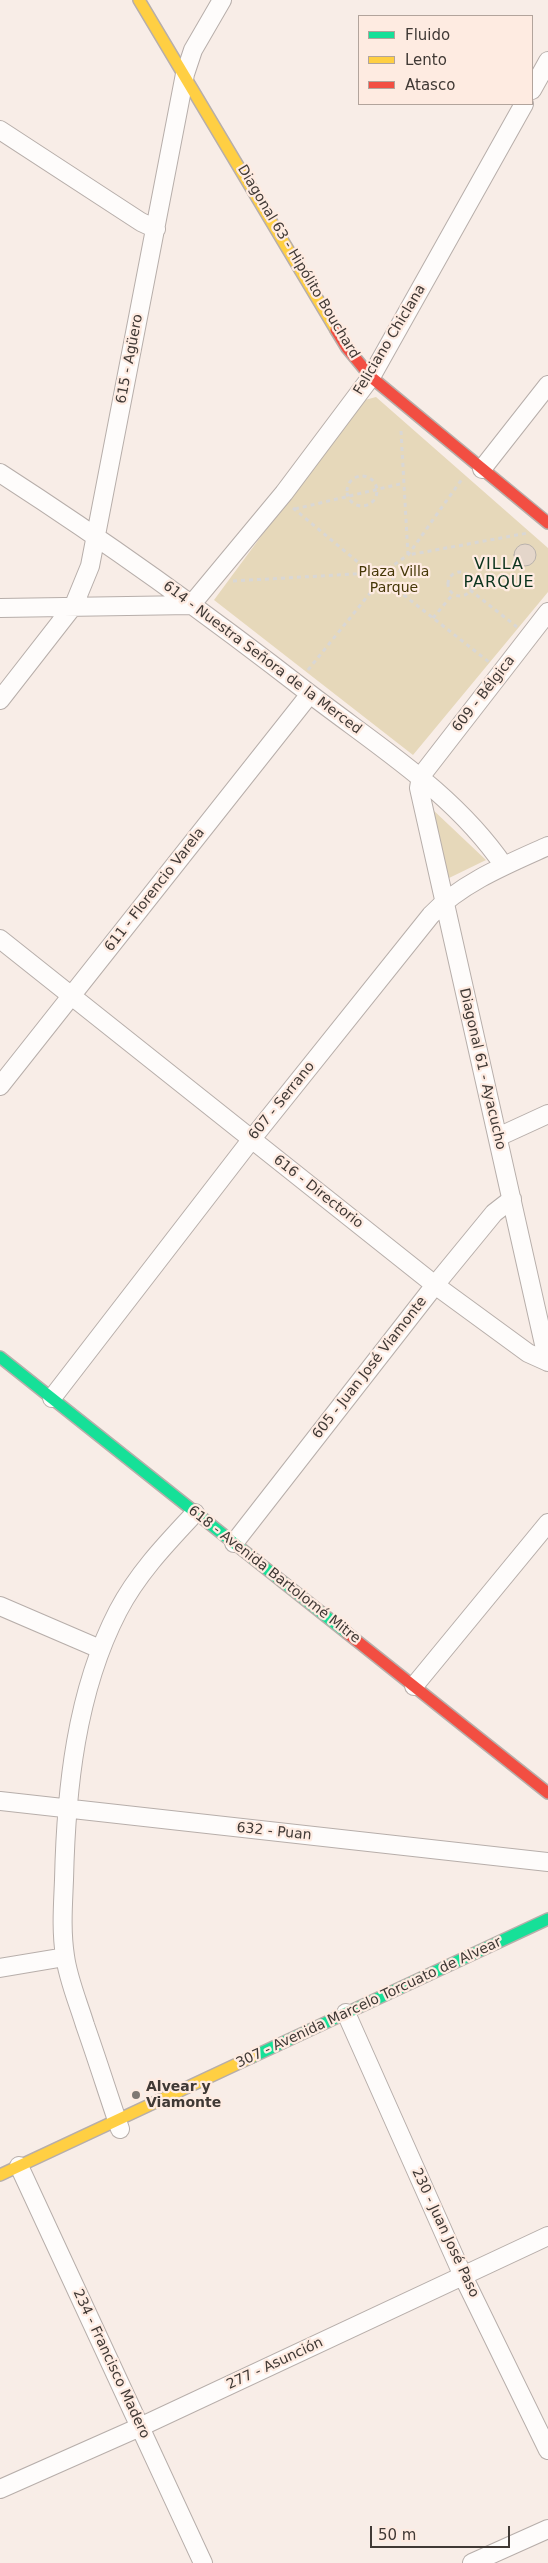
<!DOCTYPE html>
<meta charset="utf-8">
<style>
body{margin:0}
#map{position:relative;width:548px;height:2563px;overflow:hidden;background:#f8ede7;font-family:"DejaVu Sans",sans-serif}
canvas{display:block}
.legend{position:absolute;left:358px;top:15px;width:175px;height:90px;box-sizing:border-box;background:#feebe1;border:1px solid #b2a49c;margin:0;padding:6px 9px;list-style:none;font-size:15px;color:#403935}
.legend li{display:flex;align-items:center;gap:10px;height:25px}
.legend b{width:25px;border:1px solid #b2a49c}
.scale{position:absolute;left:370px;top:2526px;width:140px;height:22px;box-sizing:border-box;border:2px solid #403935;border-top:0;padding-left:6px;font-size:15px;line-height:18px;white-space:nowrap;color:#403935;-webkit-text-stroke:4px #feebe1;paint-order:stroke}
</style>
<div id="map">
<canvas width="548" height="2563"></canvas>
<ul class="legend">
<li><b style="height:6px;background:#16e098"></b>Fluido</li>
<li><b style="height:6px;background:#ffcf43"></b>Lento</li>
<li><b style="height:6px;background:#f24e42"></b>Atasco</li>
</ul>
<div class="scale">50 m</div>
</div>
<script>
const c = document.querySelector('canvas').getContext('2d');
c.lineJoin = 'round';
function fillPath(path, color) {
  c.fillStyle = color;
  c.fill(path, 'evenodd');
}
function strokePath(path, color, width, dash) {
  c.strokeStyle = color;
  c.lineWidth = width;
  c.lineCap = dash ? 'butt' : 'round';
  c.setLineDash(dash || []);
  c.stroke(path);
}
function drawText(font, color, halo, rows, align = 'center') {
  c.font = font + ' "DejaVu Sans",sans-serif';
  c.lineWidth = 4.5;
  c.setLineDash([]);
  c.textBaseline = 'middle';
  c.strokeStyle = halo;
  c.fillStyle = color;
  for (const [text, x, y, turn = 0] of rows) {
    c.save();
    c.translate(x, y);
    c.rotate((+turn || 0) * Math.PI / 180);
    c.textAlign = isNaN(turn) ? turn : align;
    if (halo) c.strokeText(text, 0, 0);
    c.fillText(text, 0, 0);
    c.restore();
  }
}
fillPath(new Path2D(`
 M376,397L548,548V592L413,755L214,600L361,401Z
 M431,808L486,860L447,879Z`), '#e6d8ba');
const building = new Path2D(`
 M514 555a11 11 0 1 1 22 0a11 11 0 1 1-22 0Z`);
fillPath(building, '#e4d6ca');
strokePath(building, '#b9b2ac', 1);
const street = new Path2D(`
 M532,90L548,61
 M0,130L141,222L156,229
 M482,469L548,385
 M0,473C107,542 210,616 310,694C379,747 455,794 504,866
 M0,608L191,605L284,493L371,377L524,104
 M548,612L421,776L419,788L548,1362
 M0,700L74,605L90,566L185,74L193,50L222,0
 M0,939L435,1285L528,1353L548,1362
 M0,1086L310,694
 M498,1137L548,1114
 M52,1398L251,1140L431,915C461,883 508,864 548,846
 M234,1543L435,1285L494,1213L512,1199
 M0,1606L100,1649
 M414,1686L548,1523
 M0,1801L548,1862
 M0,1968L65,1957
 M346,2013L463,2276L548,2450
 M120,2129C108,2094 97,2059 85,2025C78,2002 68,1979 65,1956C61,1930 63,1905 64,1880C66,1790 76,1692 118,1611C138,1573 166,1544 195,1513
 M19,2166L203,2563
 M0,2489L140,2427L548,2236
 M472,2563L548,2529`);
const fast = new Path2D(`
 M0,1357L347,1633
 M252,2057L548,1919`);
const slow = new Path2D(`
 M139,0L336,330
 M0,2175L252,2057`);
const jam = new Path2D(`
 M336,330L347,348L371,377L548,523
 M347,1633L548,1793`);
strokePath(street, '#b7aeaa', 20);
strokePath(fast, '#b7aeaa', 14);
strokePath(slow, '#b7aeaa', 14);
strokePath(jam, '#b7aeaa', 14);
strokePath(new Path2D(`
 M401,431L408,555L528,533
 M347 491a15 15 0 1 1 30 0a15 15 0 1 1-30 0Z
 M293,508L371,573
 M295,509L404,483
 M371 578a11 11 0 1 1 22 0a11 11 0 1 1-22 0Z
 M388,569L408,555L462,479
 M448 584a12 12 0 1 1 24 0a12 12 0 1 1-24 0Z
 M233,581L372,573
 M391,585L489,662
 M470,590L517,627
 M433,618L453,594
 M308,670L375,587`), '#d9d7d5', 3, [4, 4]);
strokePath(street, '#fefcfb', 18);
strokePath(fast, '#16e098', 11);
strokePath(slow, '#ffcf43', 11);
strokePath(jam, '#f24e42', 11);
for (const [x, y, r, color] of [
 [136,2095,5,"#807873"]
]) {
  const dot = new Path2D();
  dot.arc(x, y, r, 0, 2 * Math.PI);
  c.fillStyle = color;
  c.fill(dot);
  strokePath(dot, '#feebe1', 2);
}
drawText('14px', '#403935', '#feebe1', [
 ["Diagonal 63 - Hipólito Bouchard",298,262,59],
 ["Feliciano Chiclana",390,340,-59],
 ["615 - Agüero",130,359,-79],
 ["614 - Nuestra Señora de la Merced",262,658,37],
 ["609 - Bélgica",484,694,-52],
 ["611 - Florencio Varela",155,890,-52],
 ["Diagonal 61 - Ayacucho",482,1069,77],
 ["607 - Serrano",282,1101,-51],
 ["616 - Directorio",318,1192,38],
 ["605 - Juan José Viamonte",370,1368,-52],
 ["618 - Avenida Bartolomé Mitre",274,1575,38],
 ["632 - Puan",274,1832,6],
 ["307 - Avenida Marcelo Torcuato de Alvear",369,2003,-25],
 ["230 - Juan José Paso",445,2233,65],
 ["234 - Francisco Madero",111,2364,65],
 ["277 - Asunción",275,2364,-25]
]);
drawText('14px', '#453707', '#feebe1', [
 ["Plaza Villa",394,572],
 ["Parque",394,588]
]);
drawText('bold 14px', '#403935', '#feebe1', [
 ["Alvear y",146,2087],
 ["Viamonte",146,2103]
], 'left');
c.letterSpacing = '1px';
drawText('16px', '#0b331d', '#feebe1', [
 ["VILLA",499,565],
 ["PARQUE",499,583]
]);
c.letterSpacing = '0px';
</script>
